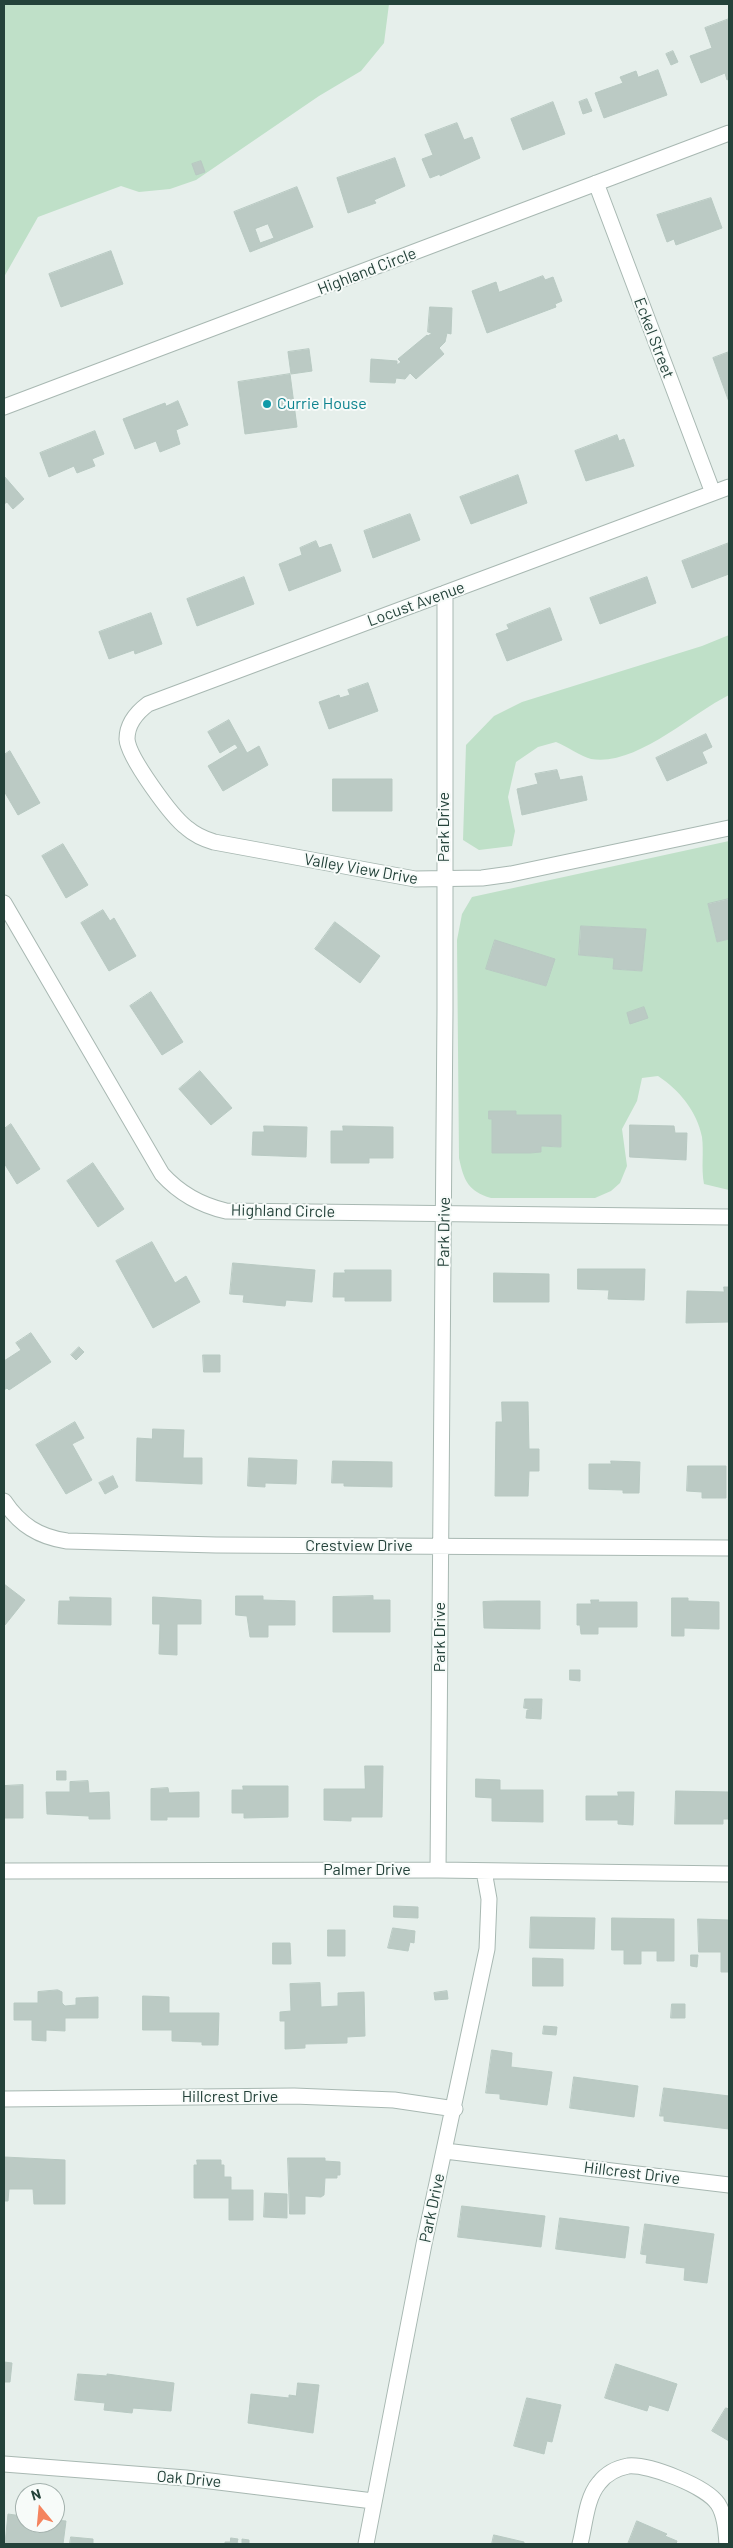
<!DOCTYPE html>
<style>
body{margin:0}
#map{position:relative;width:733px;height:2548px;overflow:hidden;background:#e6efeb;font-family:Barlow,sans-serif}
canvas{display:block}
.frame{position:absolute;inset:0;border:5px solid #24423a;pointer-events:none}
.north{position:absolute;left:15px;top:2483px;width:50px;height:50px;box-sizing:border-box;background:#f7fbf9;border:1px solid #a3b1ad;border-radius:50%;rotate:343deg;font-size:14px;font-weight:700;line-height:20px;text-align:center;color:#24423a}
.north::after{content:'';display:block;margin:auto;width:18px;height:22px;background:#f4845f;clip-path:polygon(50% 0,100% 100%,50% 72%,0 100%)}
</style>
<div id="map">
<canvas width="733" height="2548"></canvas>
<div class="frame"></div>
<div class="north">N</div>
</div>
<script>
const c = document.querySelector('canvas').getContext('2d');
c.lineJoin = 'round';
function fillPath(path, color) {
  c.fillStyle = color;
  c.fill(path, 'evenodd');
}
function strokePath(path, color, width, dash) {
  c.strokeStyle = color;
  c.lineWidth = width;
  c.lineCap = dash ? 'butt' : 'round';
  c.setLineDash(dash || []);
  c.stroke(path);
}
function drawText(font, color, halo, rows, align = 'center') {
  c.font = font + ' Barlow,sans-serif';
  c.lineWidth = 4;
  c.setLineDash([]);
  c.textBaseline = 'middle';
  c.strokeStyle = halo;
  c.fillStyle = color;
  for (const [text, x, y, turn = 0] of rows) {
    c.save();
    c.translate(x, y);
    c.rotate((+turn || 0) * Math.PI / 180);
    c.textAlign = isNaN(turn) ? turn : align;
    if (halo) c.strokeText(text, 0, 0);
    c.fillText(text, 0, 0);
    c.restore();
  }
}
fillPath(new Path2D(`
 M4,4H389L384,43L361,71L319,96L196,180L170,189L139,192L121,186L38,217L4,277Z
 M729,635V695C691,714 635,767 591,759C582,757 566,746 556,742L538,747L516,762L508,797L515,831L512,846L479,850L463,840L466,745L494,716L522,702L702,646Z
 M729,841V899L708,904L717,942L729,939V1190L704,1184C701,1168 704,1152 702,1137C697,1111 679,1090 658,1076L642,1078L637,1101L622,1129L627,1166L620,1183L611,1191L595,1198H491C468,1191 464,1181 459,1158L457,940L462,914L472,897ZM581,926L645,929L642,971L614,969V958L579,955ZM495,941L554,959L546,986L487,969ZM490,1111H516V1115H561V1147L541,1146V1152L492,1153V1119Z`), '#bfe0c8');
const building = new Path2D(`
 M729,19V79L727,80L725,73L701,83L690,56L712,48L705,28Z
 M673,51L678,62L671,65L666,54Z
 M658,70L667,95L604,118L595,93L623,83L620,77L636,71L638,77Z
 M587,99L592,111L583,114L579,102Z
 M553,102L565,134L523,150L511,119Z
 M457,123L464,140L472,137L480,158L440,176V174L430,178L422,159L433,155L425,135Z
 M395,158L405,186L374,200L376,203L348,213L337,178Z
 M201,161L205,172L196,175L192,164Z
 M297,187L313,227L250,252L234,212ZM268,224L274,238L260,243L255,229Z
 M711,198L722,228L676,245L674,239L667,242L657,215Z
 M111,251L123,284L61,307L49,274Z
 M543,276L545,280L553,277L562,301L555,304L556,307L487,333L472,291L496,282L499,292Z
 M430,307L452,308L451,334L447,333L445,342L439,348L444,354L416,379L410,373L405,379L396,378L395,383L370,382L371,359L397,361V365L401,362L398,359L427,335L428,336L432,333L428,332Z
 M309,349L312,371L291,374L288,352Z
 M729,352V402L713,358Z
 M290,374L297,427L245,434L238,382Z
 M178,401L188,425L176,430L180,444L160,452L156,441L135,449L123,419L165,403L166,406Z
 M95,431L104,454L92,459L95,466L77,473L74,466L49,477L40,453Z
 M617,435L619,441L624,439L634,466L586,481L575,451Z
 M518,475L527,503L471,524L460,497Z
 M4,476L24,499L13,509L7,502L4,504Z
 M410,514L420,540L373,558L364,531Z
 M316,541L319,548L331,544L341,571L289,591L279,564L302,555L300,548Z
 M729,543V574L692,588L682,561Z
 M244,577L254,604L197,626L187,599Z
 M647,577L656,603L600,624L590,598Z
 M550,608L562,640L507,661L496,634L509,629L507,625Z
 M151,613L162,644L135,654L134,650L109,659L99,632Z
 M368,683L378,711L329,729L319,702L339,695L340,698L350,695L348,690Z
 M229,720L247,753L259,746L268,765L223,791L208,766L238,748L235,744L220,753L208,732Z
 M706,734L712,747L702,752L707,763L667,781L656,758Z
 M10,751L40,803L18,815L4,791V755Z
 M557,770L560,780L582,776L587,800L522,815L517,789L538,784L535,774Z
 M333,779H392V811H333Z
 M63,844L88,885L66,898L42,856Z
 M729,899V939L717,942L708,904Z
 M103,910L110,921L114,918L136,956L109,971L81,923Z
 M335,922L380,956L360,983L315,949Z
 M581,926L646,929L642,971L613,969L614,958L579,955Z
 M495,940L555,959L546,986L486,969Z
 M151,992L183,1042L162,1055L130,1006Z
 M644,1007L648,1018L630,1024L627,1013Z
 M200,1071L232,1108L211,1125L179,1089Z
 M489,1111H516V1115H561V1147L541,1146V1152L530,1153H492V1119H489Z
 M11,1124L40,1169L17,1184L4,1163V1129Z
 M630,1125L674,1126L675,1133H687L686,1160L630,1157Z
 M264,1126L307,1127L306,1157L252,1155L253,1132H264Z
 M343,1126L393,1127V1158H369V1163H331V1131H343Z
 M93,1163L124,1209L98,1227L67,1181Z
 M152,1242L175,1283L186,1276L200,1302L153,1328L116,1261Z
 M233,1263L315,1270L312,1302L286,1300L285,1306L243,1302L244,1295L230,1294Z
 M578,1269H645L644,1300L608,1299L609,1290L578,1289Z
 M345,1270H391V1301H345V1297H333L334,1273H345Z
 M494,1273L549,1274V1302H494Z
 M724,1287H729V1322L686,1323L687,1291L724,1292Z
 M31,1333L51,1362L9,1390L7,1388L4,1390V1361L21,1350L16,1343Z
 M79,1347L84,1352L76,1360L71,1355Z
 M203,1355H220V1372H204Z
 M502,1402H528L529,1449H539V1471H529L528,1496H495L496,1422H502Z
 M75,1422L84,1438L72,1444L92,1480L66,1494L36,1445Z
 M153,1429L184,1430L183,1458H202V1484L136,1481L137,1438L152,1439Z
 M249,1458L297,1460L296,1484L265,1483V1487L248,1486Z
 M333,1461L392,1462V1487L344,1486V1483H332Z
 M611,1461L640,1462L639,1493H623V1490L589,1489V1464H611Z
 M688,1466H726V1498H702V1492L687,1491Z
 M113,1476L118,1487L105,1494L99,1483Z
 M4,1584L25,1600L5,1625L4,1624Z
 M236,1596H263V1600L295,1601V1625H268V1637H250L247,1616L236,1615Z
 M373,1596V1600H390V1632H333V1597Z
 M70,1597L111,1598V1625L58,1624L59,1601H70Z
 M153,1597L201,1600V1624H177V1655L159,1654L160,1624H153Z
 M672,1598H688V1601L719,1602V1629L684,1628V1636H672Z
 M591,1600H599L598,1602H637V1627H598V1634H581L580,1625H577V1604H591Z
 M496,1601H540V1629L484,1628L483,1602Z
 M570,1670H580V1681L570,1680Z
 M525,1699H542L541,1719L526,1718L527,1710L533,1709L524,1708Z
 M365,1766H383L382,1817H351V1821L324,1820V1789H365Z
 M57,1771H66V1780H57Z
 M476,1779L500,1780V1790H543V1822L492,1821V1798L476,1797Z
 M88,1781L89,1793L109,1792L110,1819H89V1816L47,1814L46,1792H70V1782Z
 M23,1785V1818H4V1786Z
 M243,1786H288V1817L244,1818V1813H232V1790H243Z
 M168,1788L169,1793L199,1792V1817H167V1820H151V1789Z
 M676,1791L729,1792V1819H723V1824H675Z
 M618,1792H634L633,1825L618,1824V1820H586V1796H618Z
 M394,1906L418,1907V1918L394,1917Z
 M531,1917L595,1918L594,1949L530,1948Z
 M612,1918L674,1919V1961H657V1951H641V1964H624V1950H612Z
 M698,1919L729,1920V1972H721V1952H699Z
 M393,1928L415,1931L414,1943L410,1942L408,1951L388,1948Z
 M328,1930H345V1956H328Z
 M273,1943H290L291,1964H273Z
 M691,1955H698L697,1967L691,1966Z
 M533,1958L563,1959V1986H533Z
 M320,1983L321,2007L338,2006V1993L364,1992L365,2036L347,2037V2043L305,2044V2048L285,2049V2021H280V2012L291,2011L290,1984Z
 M58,1990L62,1992V2003L65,2006L76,2005V1998L98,1997V2018H65V2031L46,2030V2041L32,2040V2020H14V2003H38V1992Z
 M447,1991L448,1999L435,2000L434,1993Z
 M143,1996L169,1997V2013H219L218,2045H202V2042L172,2041V2030H143Z
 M672,2004H685V2018H671Z
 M544,2026L557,2027L556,2035L543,2034Z
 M492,2050L512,2053L511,2067L552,2072L547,2105L500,2099V2094L486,2093Z
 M574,2077L638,2086L634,2117L570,2108Z
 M664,2088L729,2096V2129L664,2121V2116H660Z
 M4,2157L65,2160V2204H34L33,2189H9L8,2201H4Z
 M288,2158H325V2161L340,2162V2175H337V2178H325L324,2195L321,2197L305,2196V2214H290Z
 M197,2160H221V2165H224V2177H231V2190H253V2220H229V2198H194V2165H197Z
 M265,2193L287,2194V2218L264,2217Z
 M462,2206L545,2216L541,2247L458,2237Z
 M560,2218L629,2227L625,2258L556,2249Z
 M645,2224L714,2234L707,2283L684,2280L685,2268L646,2263L647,2255L641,2254Z
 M4,2362L12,2363L10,2382H4Z
 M616,2364L677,2384L668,2411L649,2405L647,2411L605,2398Z
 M78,2374L107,2376V2374L174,2383L171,2411L133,2408L132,2413L104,2410L105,2403L75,2400Z
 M298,2383L319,2385L313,2433L248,2423L251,2394L289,2398V2395L296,2396Z
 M527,2398L561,2405L552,2442L547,2441L544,2454L514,2446Z
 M726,2408L729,2409V2441L712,2431Z
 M22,2512H25V2523H41L40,2526L48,2527V2523H55V2520L66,2521L63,2544H5L8,2514L22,2516Z
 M637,2521L667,2534L665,2536L677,2541L676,2544H628Z
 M494,2535L524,2542V2544H492Z
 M71,2537L93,2539V2544H70Z
 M231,2538L238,2539L237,2543L242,2544V2539L249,2540V2544H225V2542H230Z`);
fillPath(building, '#bbcac4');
strokePath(building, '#b8c9c2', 1);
const street = new Path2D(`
 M596,183L713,493
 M4,407L729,133
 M729,487L148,704C136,713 127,724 127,739C128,757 172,817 187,828C195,835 204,839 214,842L415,879L482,878L511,874L729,828
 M4,903L162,1174C180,1194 200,1205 226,1211L729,1217
 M4,1501C20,1525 39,1537 67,1541L216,1545L729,1548
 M438,1870L445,1009V593
 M4,1871L438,1870L729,1874
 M4,2099L294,2096L394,2100L455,2109
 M445,2151L729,2185
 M4,2464L186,2478L373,2501
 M366,2544L424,2244L487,1949L489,1899L484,1871
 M580,2544C585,2525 586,2498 599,2483C606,2474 617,2468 628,2466C649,2464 706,2486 718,2504C725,2515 726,2531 727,2544`);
strokePath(street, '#a8b8b2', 17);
strokePath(street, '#fff', 15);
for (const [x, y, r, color] of [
 [267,404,5,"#0f9aa8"]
]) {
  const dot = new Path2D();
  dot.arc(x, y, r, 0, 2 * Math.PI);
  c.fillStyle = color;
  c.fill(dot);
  strokePath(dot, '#f7fbf9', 2);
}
drawText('16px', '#24423a', '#f7fbf9', [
 ["Highland Circle",367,271,-21],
 ["Eckel Street",654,338,69],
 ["Locust Avenue",416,604,-20],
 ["Park Drive",444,827,-90],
 ["Valley View Drive",361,869,10],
 ["Highland Circle",283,1211,1],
 ["Park Drive",444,1232,-89],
 ["Crestview Drive",359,1546],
 ["Park Drive",440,1637,-90],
 ["Palmer Drive",367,1870],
 ["Hillcrest Drive",230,2097],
 ["Hillcrest Drive",632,2173,7],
 ["Park Drive",432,2208,-78],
 ["Oak Drive",189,2479,5]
]);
drawText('16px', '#0d838f', '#f7fbf9', [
 ["Currie House",277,404]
], 'left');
</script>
